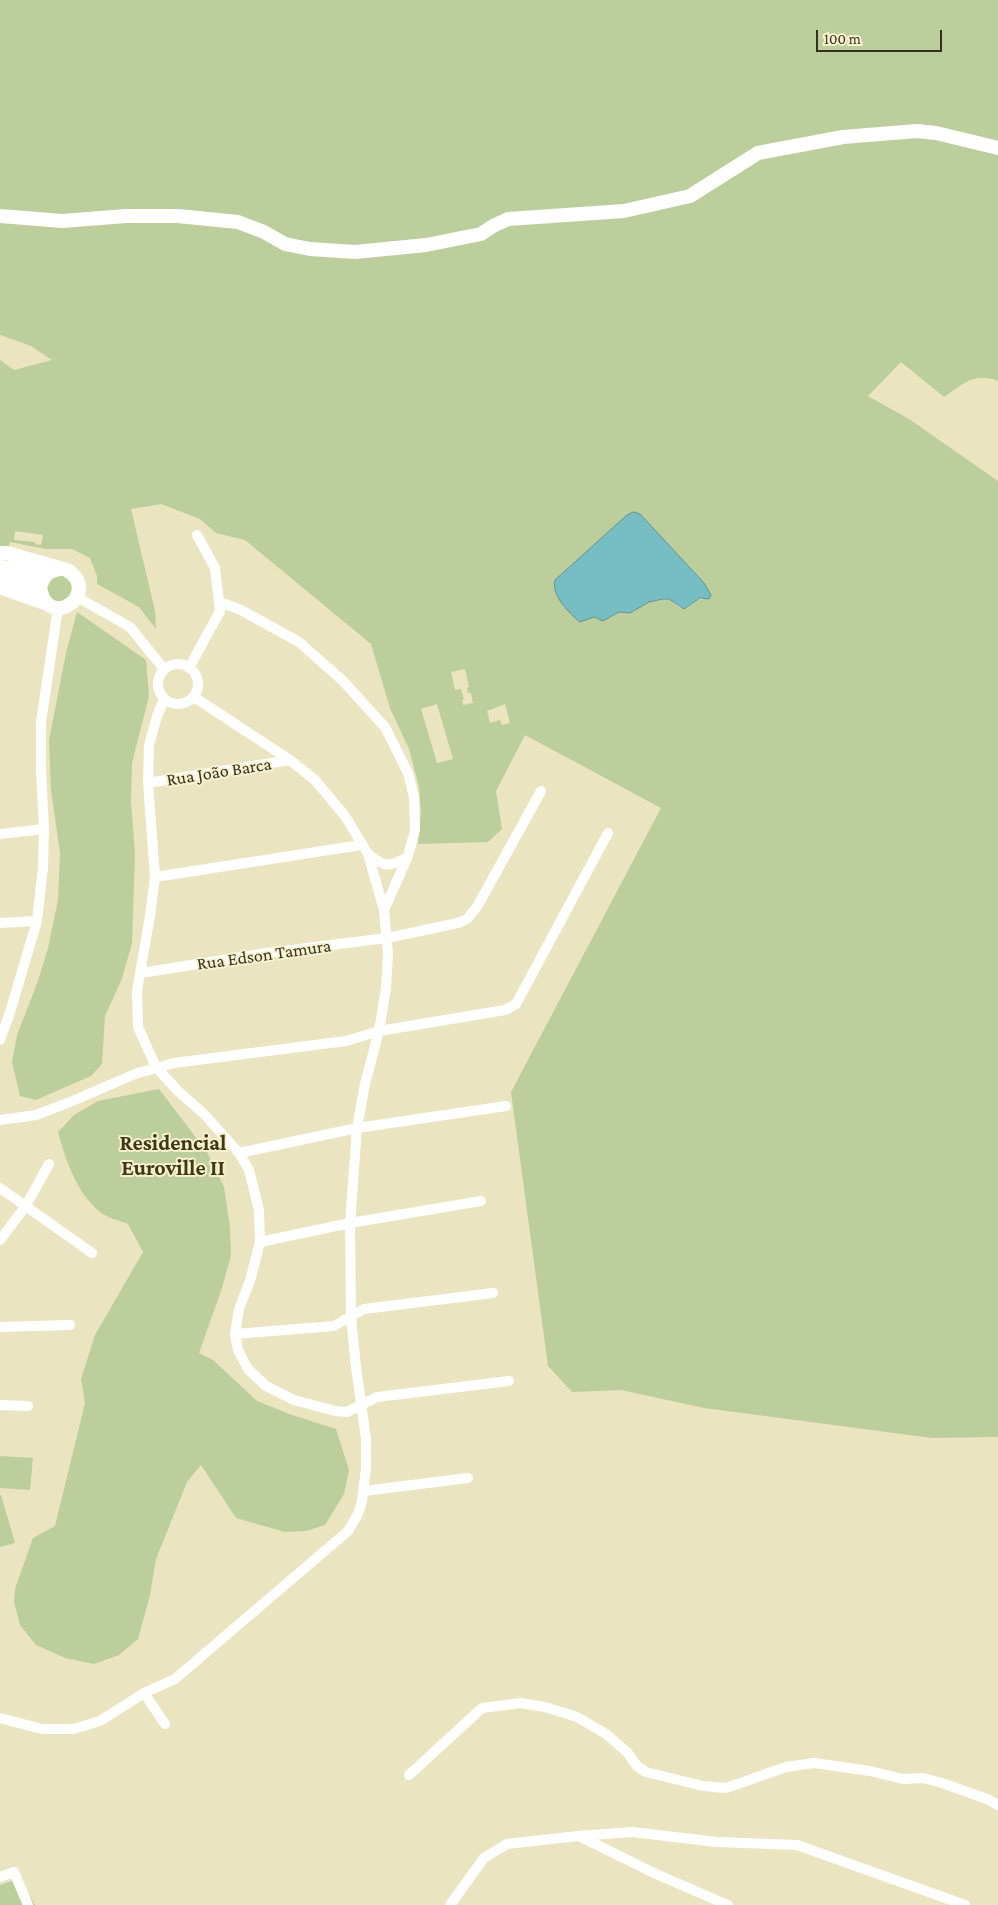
<!DOCTYPE html>
<meta charset="utf-8">
<style>
body{margin:0}
#map{position:relative;width:998px;height:1905px;overflow:hidden;background:#ebe4c0;font-family:"Crimson Pro",serif}
canvas{display:block}
.scale{position:absolute;left:816px;top:30px;width:126px;height:22px;box-sizing:border-box;border:2px solid #343123;border-top:0;padding-left:6px;font-size:15px;line-height:18px;white-space:nowrap;color:#343123;-webkit-text-stroke:4px #f8f1cd;paint-order:stroke}
</style>
<div id="map">
<canvas width="998" height="1905"></canvas>
<div class="scale">100 m</div>
</div>
<script>
const c = document.querySelector('canvas').getContext('2d');
c.lineJoin = 'round';
function fillPath(path, color) {
  c.fillStyle = color;
  c.fill(path, 'evenodd');
}
function strokePath(path, color, width, dash) {
  c.strokeStyle = color;
  c.lineWidth = width;
  c.lineCap = dash ? 'butt' : 'round';
  c.setLineDash(dash || []);
  c.stroke(path);
}
function drawText(font, color, halo, rows, align = 'center') {
  c.font = font + ' "Crimson Pro",serif';
  c.lineWidth = 4;
  c.setLineDash([]);
  c.textBaseline = 'middle';
  c.strokeStyle = halo;
  c.fillStyle = color;
  for (const [text, x, y, turn = 0] of rows) {
    c.save();
    c.translate(x, y);
    c.rotate((+turn || 0) * Math.PI / 180);
    c.textAlign = isNaN(turn) ? turn : align;
    if (halo) c.strokeText(text, 0, 0);
    c.fillText(text, 0, 0);
    c.restore();
  }
}
fillPath(new Path2D(`
 M0,0H998V381C973,372 964,384 944,397L901,362L868,396L909,419L998,481V1437L932,1438L704,1408L621,1390L572,1392L548,1366L511,1092L661,808L525,735L496,791L502,829L488,842L418,844L421,811L419,787L409,749L390,708L371,644L245,540L216,533L200,519L161,504L131,509L155,611L156,629L139,607L97,584V576L90,558L72,549H46L10,542L9,547L0,549V360L14,370L52,360L31,346L0,335ZM15,531L43,535L41,545L35,544V542L14,540ZM704,583V599L697,600L686,608L679,607L669,599H663L649,602L630,613L619,612L603,621L594,617ZM465,669L469,687L467,688L468,693H471L473,703L463,705L462,700L464,699L461,689L455,690L451,672ZM437,704L453,759L437,763L421,709ZM505,704L510,723L502,725L500,720L490,723L487,711Z
 M62,575C75,581 73,591 66,601L52,602L45,586L49,578Z
 M77,612L146,660L149,696L132,763L131,802L135,853L132,944L121,981L105,1016L102,1064L91,1076L36,1100L20,1096L12,1062L17,1035L38,981L48,948L58,900L60,853L51,790L49,740L66,653Z
 M159,1089L207,1152L224,1187L230,1228L231,1255L222,1288L199,1353L213,1360L257,1401L292,1415L336,1429L349,1470L344,1494L325,1525L306,1531L285,1532L236,1518L201,1465L187,1482L156,1559L150,1595L138,1639L119,1655L94,1664L65,1658L36,1645L20,1625L14,1602L15,1589L33,1538L55,1526L85,1403L81,1379L95,1335L143,1252L128,1224C119,1220 106,1218 99,1211C76,1192 66,1160 58,1132L74,1115L98,1101Z
 M0,1456L33,1458L30,1490L0,1488Z
 M0,1495H1L15,1543L0,1547Z
 M20,1878L35,1905H0V1885Z`), '#bcce9c');
const water = new Path2D(`
 M634,512L640,514L704,583L711,595L709,599L700,598L684,609L669,599H663L649,602L630,613L619,612L603,621L594,617L580,622C568,612 551,595 555,580L627,515Z`);
fillPath(water, '#76bec3');
strokePath(water, '#629493', 1);
strokePath(new Path2D(`
 M77,597L130,627L164,669
 M220,602L241,610L299,642L342,680L385,727L408,773L414,797L415,830L408,856L384,910
 M158 684a20 20 0 1 1 40 0a20 20 0 1 1-40 0Z
 M189,668L220,611L215,568L197,535
 M164,700L157,716L149,745L148,783L155,877L150,916L137,991L138,1027L156,1067L178,1091L204,1114L239,1153L249,1170L259,1210L260,1242L250,1281L239,1309L235,1334L238,1350L248,1369L266,1386L294,1400L335,1411L347,1412L377,1397L509,1381
 M148,783L290,760
 M0,834L44,829
 M368,854C384,867 389,868 407,857
 M155,877L361,845
 M0,923L37,921
 M141,973L267,953L387,938L458,923L467,919L477,907L541,791
 M0,1040L10,1012L37,921L43,868L44,829L41,771V722L58,608
 M0,1120L36,1115L70,1102L135,1074L174,1063L346,1041L379,1031L505,1010L516,1004L608,833
 M239,1153L357,1128L506,1106
 M0,1188L92,1253
 M0,1240L25,1207L49,1164
 M260,1242L350,1223L481,1201
 M0,1327L70,1325
 M235,1334L334,1326L364,1309L493,1293
 M0,1405L28,1406
 M364,1491L468,1478
 M144,1693L165,1724
 M0,1718L42,1729H74L100,1721L144,1693L175,1679L348,1531L358,1514L362,1501L366,1468V1439L356,1367L351,1317L350,1223L357,1128L365,1084L379,1031L386,988L388,954L384,910L368,854L345,816L315,780L290,760L194,697
 M409,1775L482,1708L521,1703L545,1707L577,1717L606,1734L627,1752L637,1766L646,1772L703,1786L726,1788L786,1767L814,1763L870,1771L903,1779L923,1778L942,1783L987,1799L998,1805
 M579,1836L656,1874L728,1905
 M0,1877L14,1872L28,1905
 M450,1905L484,1858L507,1844L578,1836L632,1832L717,1842L797,1845L965,1905`), '#fff', 10);
strokePath(new Path2D(`
 M0,216L62,221L126,216H178L238,222L264,232L285,244L310,249L355,252L426,245L481,234L493,226L508,219L624,211L690,196L758,153L843,137L917,131L936,133L998,148
 M0,553H7L67,570C103,593 48,632 40,588C43,576 48,570 61,569
 M0,567L46,574
 M0,578L40,588
 M0,587L47,604`), '#fff', 14);
drawText('18px', '#343123', '#f8f1cd', [
 ["Rua João Barca",219,772,-9],
 ["Rua Edson Tamura",264,955,-8]
]);
drawText('bold 22px', '#3e3718', '#f8f1cd', [
 ["Residencial",173,1143],
 ["Euroville II",173,1168]
]);
</script>
